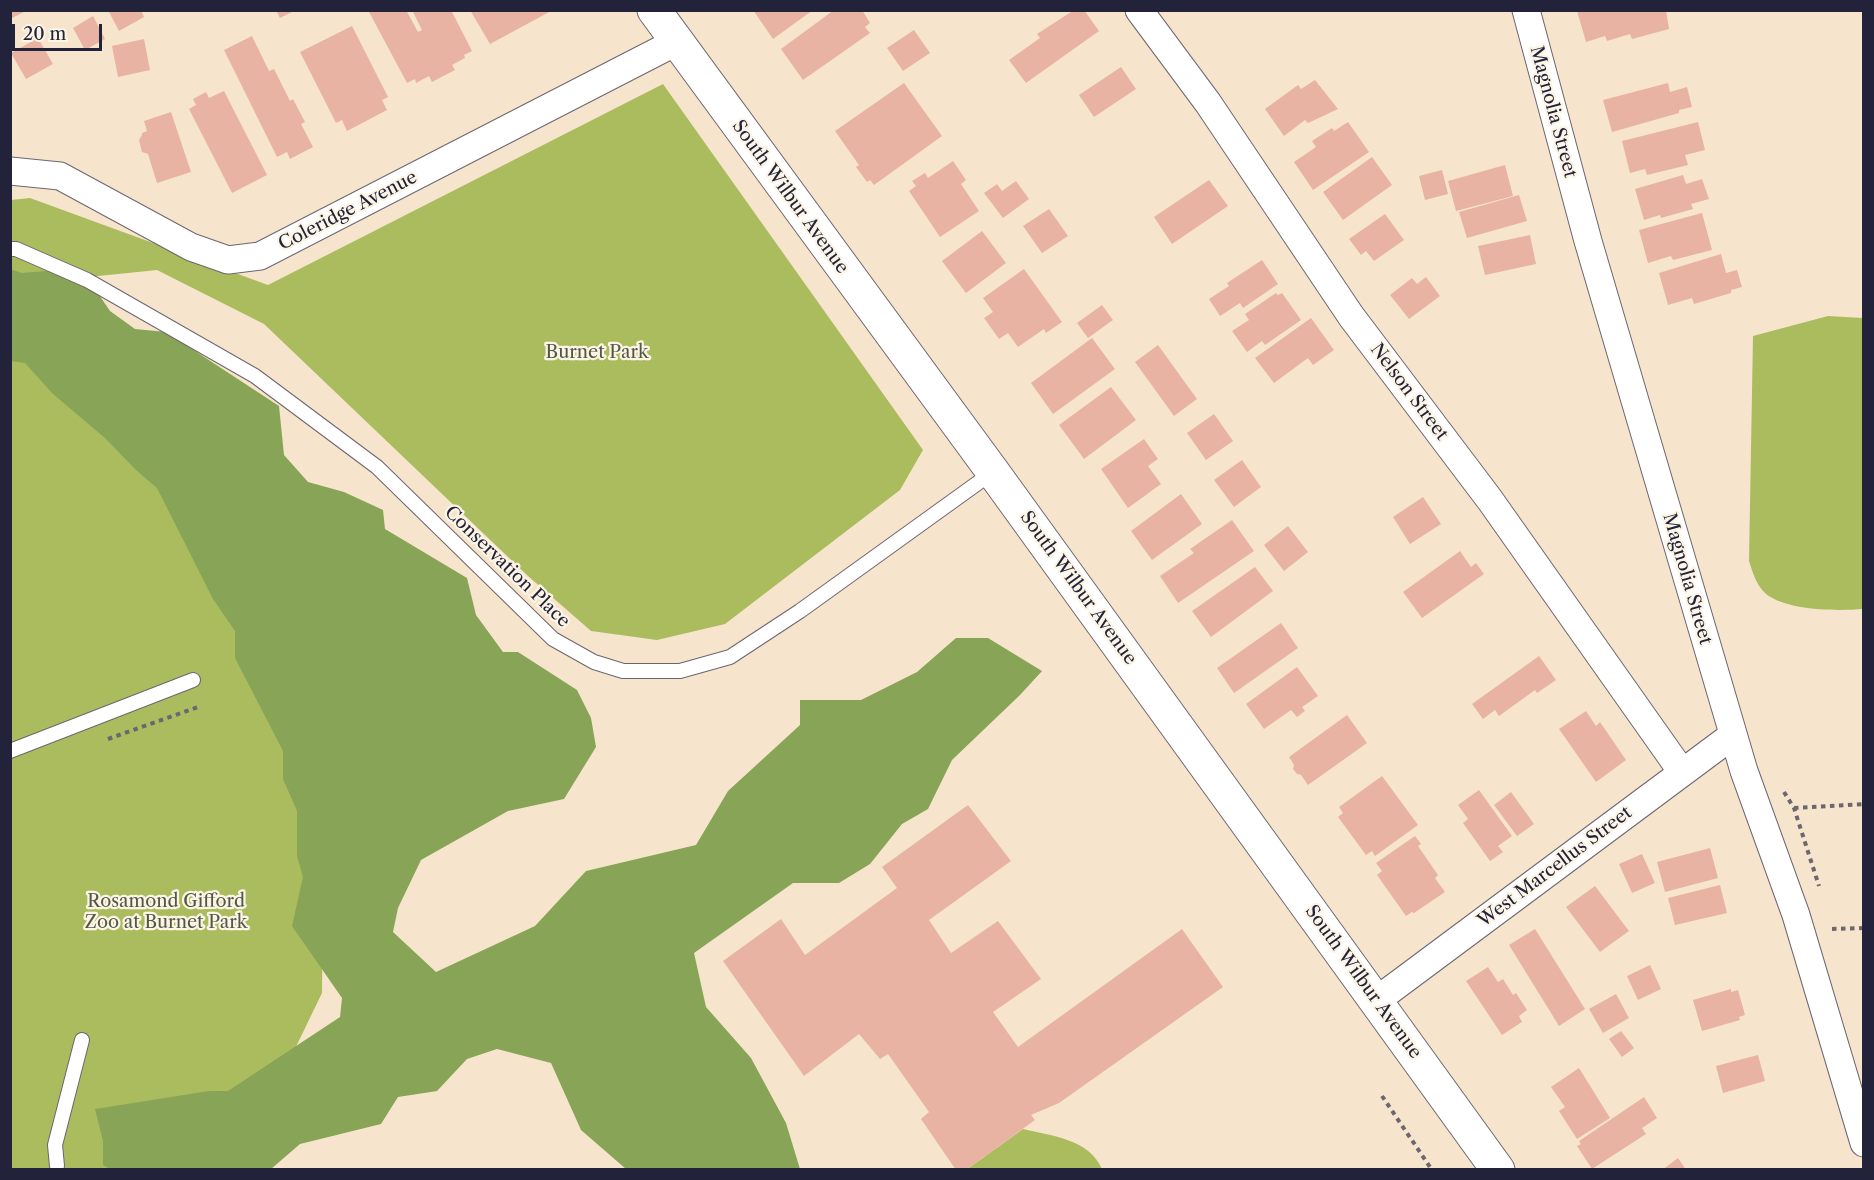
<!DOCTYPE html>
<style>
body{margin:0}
#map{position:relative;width:1874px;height:1180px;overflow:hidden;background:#f6e5cc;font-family:"Libre Caslon Text",serif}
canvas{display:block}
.frame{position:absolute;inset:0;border:12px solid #22223b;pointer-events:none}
.scale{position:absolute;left:12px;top:24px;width:90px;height:27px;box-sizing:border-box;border:3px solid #22223b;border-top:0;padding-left:8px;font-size:18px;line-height:21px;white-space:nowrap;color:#22223b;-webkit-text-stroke:4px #fcf5e5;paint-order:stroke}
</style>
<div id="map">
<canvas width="1874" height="1180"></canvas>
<div class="frame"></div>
<div class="scale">20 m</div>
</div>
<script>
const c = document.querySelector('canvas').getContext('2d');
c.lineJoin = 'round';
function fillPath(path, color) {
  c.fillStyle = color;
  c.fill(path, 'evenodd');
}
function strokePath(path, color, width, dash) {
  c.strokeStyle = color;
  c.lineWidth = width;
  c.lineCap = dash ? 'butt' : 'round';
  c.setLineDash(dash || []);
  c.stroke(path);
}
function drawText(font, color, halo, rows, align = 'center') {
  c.font = font + ' "Libre Caslon Text",serif';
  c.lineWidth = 4.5;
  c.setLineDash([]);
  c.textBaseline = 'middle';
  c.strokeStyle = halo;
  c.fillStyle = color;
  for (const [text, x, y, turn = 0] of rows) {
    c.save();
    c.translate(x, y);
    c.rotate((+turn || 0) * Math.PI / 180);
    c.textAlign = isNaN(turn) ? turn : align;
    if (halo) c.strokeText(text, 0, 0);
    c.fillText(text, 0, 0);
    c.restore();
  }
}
fillPath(new Path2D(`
 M663,84L923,450L900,490L725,624L657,640L591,631L528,576L264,324L157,270L11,285V200L30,198L268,285Z
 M10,287L272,604L323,880L322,993L278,1084L220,1169H11Z
 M1828,316L1863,318V609C1837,611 1788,611 1766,594C1756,585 1753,573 1749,561L1753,336Z
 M1023,1129C1052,1136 1089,1139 1102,1169L966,1170Z`), '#abbc5f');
fillPath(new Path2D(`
 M10,269L22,273L57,270L93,286L110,311L135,329L166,332L279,406L284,455L308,482L344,492L383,510L385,529L467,578L476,615L503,652H518L577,690L591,718L596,747L564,799L508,811L421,860L398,908L393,932L436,972L535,926L586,871L696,845L728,791L800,725V700H861L917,672L956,638H988L1042,671L1020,695L952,760L928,809L902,824L870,864L839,883H793L694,953L706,1007L751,1058L786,1123L800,1169H626L581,1130L551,1063L497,1049L467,1059L437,1091L398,1097L381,1124L300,1144L271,1169L112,1170L103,1165V1141L95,1109L209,1091H228L340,1017L342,998L292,926L303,877L297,856V811L283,779V751L235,658V631L213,599L157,488L136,470L105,438L53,394L25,363L11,361Z`), '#88a456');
fillPath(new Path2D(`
 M10,10H28L10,19Z
 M108,10H141L144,17L119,31Z
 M276,10H296L280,18Z
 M368,10H406L418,32L422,30L412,10H451L472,51L464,55L465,58L452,65L455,70L432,82L429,76L416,83L415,79L407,83Z
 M470,10H553L490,44Z
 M753,10H813L773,39Z
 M834,10H862L870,23L865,27L870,33L803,80L781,49Z
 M1074,10H1084L1099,31L1026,83L1009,60L1040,38L1037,34Z
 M1580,10H1666L1669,29L1632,39L1630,34L1607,41L1605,36L1586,42L1577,11Z
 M93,16L105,39L85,50L73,28Z
 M352,26L388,97L382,100L387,110L347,131L342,120L336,123L300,52Z
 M914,30L930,53L903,71L887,48Z
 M252,36L269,71L274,69L290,101L293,99L305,122L301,124L313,147L290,159L287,152L277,157L224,50Z
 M38,38L53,64L26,79L11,53Z
 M144,39L150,70L118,77L112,46Z
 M1121,67L1136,89L1094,117L1079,95Z
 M1315,80L1338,109L1308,123L1305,120L1284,136L1265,109L1298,85L1301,89Z
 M904,83L942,136L874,185L870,180L867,182L856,167L859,165L835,131Z
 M1668,83L1670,92L1687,87L1692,107L1679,110V113L1612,132L1603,100Z
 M224,91L267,175L232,193L189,109L196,105L193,99L206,92L209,98Z
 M171,112L191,172L157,183L148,154L142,152L139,140L142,135V133L147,131L144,121Z
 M1348,122L1369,152L1313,190L1294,162L1316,147L1312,141L1332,128L1334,131Z
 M1698,122L1705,150L1685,155L1688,165L1647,175L1645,169L1630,173L1622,141Z
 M1372,157L1392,185L1343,220L1323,192Z
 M953,161L966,180L961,184L979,211L940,237L909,191L916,186L912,181L925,173L928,178Z
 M1505,165L1513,196L1456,211L1448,181Z
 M1442,170L1448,194L1425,200L1419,176Z
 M1683,175L1686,184L1702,179L1709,199L1691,204L1693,209L1661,218L1660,215L1644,220L1635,189Z
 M1209,180L1228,206L1172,244L1154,217Z
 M1016,181L1029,199L1003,218L984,193L997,184L1002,191Z
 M1519,195L1527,221L1467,238L1459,212Z
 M1049,209L1068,236L1042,253L1023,226Z
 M1702,213L1712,250L1673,260L1671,256L1648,263L1639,230Z
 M1385,214L1404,240L1374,261L1366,251L1361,255L1349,239Z
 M982,231L1006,263L966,293L942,261Z
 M1530,235L1536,264L1485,275L1478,246Z
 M1721,254L1726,273L1737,270L1742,287L1731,290V293L1694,304L1692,298L1668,305L1659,273Z
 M1262,260L1278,284L1243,308L1240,303L1220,316L1209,299L1229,286L1227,283Z
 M1024,269L1062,322L1046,333L1044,329L1018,347L1008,333L999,339L984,318L993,312L983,298Z
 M1426,277L1440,296L1409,319L1390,295L1412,278L1417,284Z
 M1276,293L1278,295L1282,293L1301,320L1265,345L1262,341L1247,352L1232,331L1249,320L1245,314Z
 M1102,305L1113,320L1088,338L1077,323Z
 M1311,318L1334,350L1313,365L1308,358L1274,383L1255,358Z
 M1092,338L1115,369L1053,414L1031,383Z
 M1158,345L1197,399L1174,416L1135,362Z
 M1111,387L1136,420L1084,459L1059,425Z
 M1214,414L1233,441L1206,460L1187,433Z
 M1144,439L1158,459L1148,466L1161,484L1128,508L1101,469Z
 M1242,460L1261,487L1234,507L1214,480Z
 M1181,494L1202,524L1152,560L1131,531Z
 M1423,497L1441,524L1410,544L1393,517Z
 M1232,520L1254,551L1178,603L1160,576L1194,553L1190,549Z
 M1288,526L1308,552L1284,571L1264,545Z
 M1460,551L1471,567L1476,563L1484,574L1422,618L1403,592Z
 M1255,567L1273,591L1211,637L1192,611Z
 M1281,623L1298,648L1234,693L1217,668Z
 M1539,656L1556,680L1537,693L1535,690L1499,716L1495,710L1483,719L1472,704Z
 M1297,667L1318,696L1302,707L1305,711L1297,717L1291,710L1264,729L1246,704Z
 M1586,711L1596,726L1600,722L1626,760L1596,782L1559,729Z
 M1347,715L1367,743L1308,785L1301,775L1297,774L1293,769L1294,765L1289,757Z
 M1382,776L1418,825L1375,856L1372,851L1366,855L1338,817L1343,813L1339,807Z
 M1479,790L1512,836L1498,846L1503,852L1490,861L1463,823L1468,819L1458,805Z
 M1511,792L1534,824L1517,836L1494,805Z
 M968,805L1011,861L929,920L951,953L998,921L1041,979L993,1012L1018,1047L1182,929L1223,987L1059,1103L1031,1115L1035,1120L966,1170H956L921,1119L929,1112L888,1054L880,1059L859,1034L804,1076L723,961L781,919L805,955L897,888L882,867Z
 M1415,836L1421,844L1418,846L1438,875L1435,878L1445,892L1414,913L1412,912L1406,916L1377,875L1382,871L1376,863Z
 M1710,848L1718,878L1665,892L1657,862Z
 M1642,854L1655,883L1632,893L1619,864Z
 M1720,885L1727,913L1675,925L1668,898Z
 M1595,886L1629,931L1600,952L1566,907Z
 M1535,929L1585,1009L1559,1026L1509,945Z
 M1650,965L1661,989L1638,1000L1627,976Z
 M1488,967L1498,982L1503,979L1513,995L1516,993L1527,1010L1519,1016L1522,1022L1502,1035L1466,981Z
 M1731,989V992L1738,990L1745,1015L1739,1017L1740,1020L1702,1031L1693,1000Z
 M1616,994L1629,1018L1603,1033L1589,1009Z
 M1621,1031L1634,1048L1622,1057L1609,1039Z
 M1758,1055L1765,1081L1723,1093L1716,1066Z
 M1579,1068L1610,1118L1577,1139L1559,1111L1565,1107L1551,1087Z
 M1644,1097L1657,1118L1642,1128L1646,1134L1592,1169L1577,1146L1581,1144L1579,1141Z
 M1678,1158L1686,1170H1662Z`), '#e8b3a2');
const service = new Path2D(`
 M10,249H16L87,280L255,376L377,467L553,639L594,662L623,671H680L730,657L800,611L993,472
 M10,751L193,680
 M57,1166L55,1145L82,1040`);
const minor = new Path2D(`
 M1139,10L1208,103L1351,316L1490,500L1682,772
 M1526,10L1588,241L1744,771L1796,915L1864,1143
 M10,171L60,176L191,247L228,260L260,256L676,42
 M1377,1000L1733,735`);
const tertiary = new Path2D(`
 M654,10L993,472L1498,1170`);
strokePath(service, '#6c666e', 16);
strokePath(minor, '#6c666e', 29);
strokePath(tertiary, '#6c666e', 35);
strokePath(new Path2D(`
 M108,739L201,706
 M1784,792L1794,808L1819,886
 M1794,808L1864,804
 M1832,929L1864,928
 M1382,1096L1432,1170`), '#6c666e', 4, [4.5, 4.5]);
strokePath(service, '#fff', 14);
strokePath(minor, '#fff', 27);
strokePath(tertiary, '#fff', 33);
drawText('18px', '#22223b', '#fcf5e5', [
 ["Magnolia Street",1553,112,75],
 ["South Wilbur Avenue",790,197,54],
 ["Coleridge Avenue",348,211,-27],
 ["Nelson Street",1409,392,53],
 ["Conservation Place",507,567,44],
 ["Magnolia Street",1687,579,74],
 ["South Wilbur Avenue",1078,588,54],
 ["West Marcellus Street",1555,867,-37],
 ["South Wilbur Avenue",1363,982,54]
]);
drawText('18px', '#525848', '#fcf5e5', [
 ["Burnet Park",597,353],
 ["Rosamond Gifford",166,902],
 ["Zoo at Burnet Park",166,923]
]);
</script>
